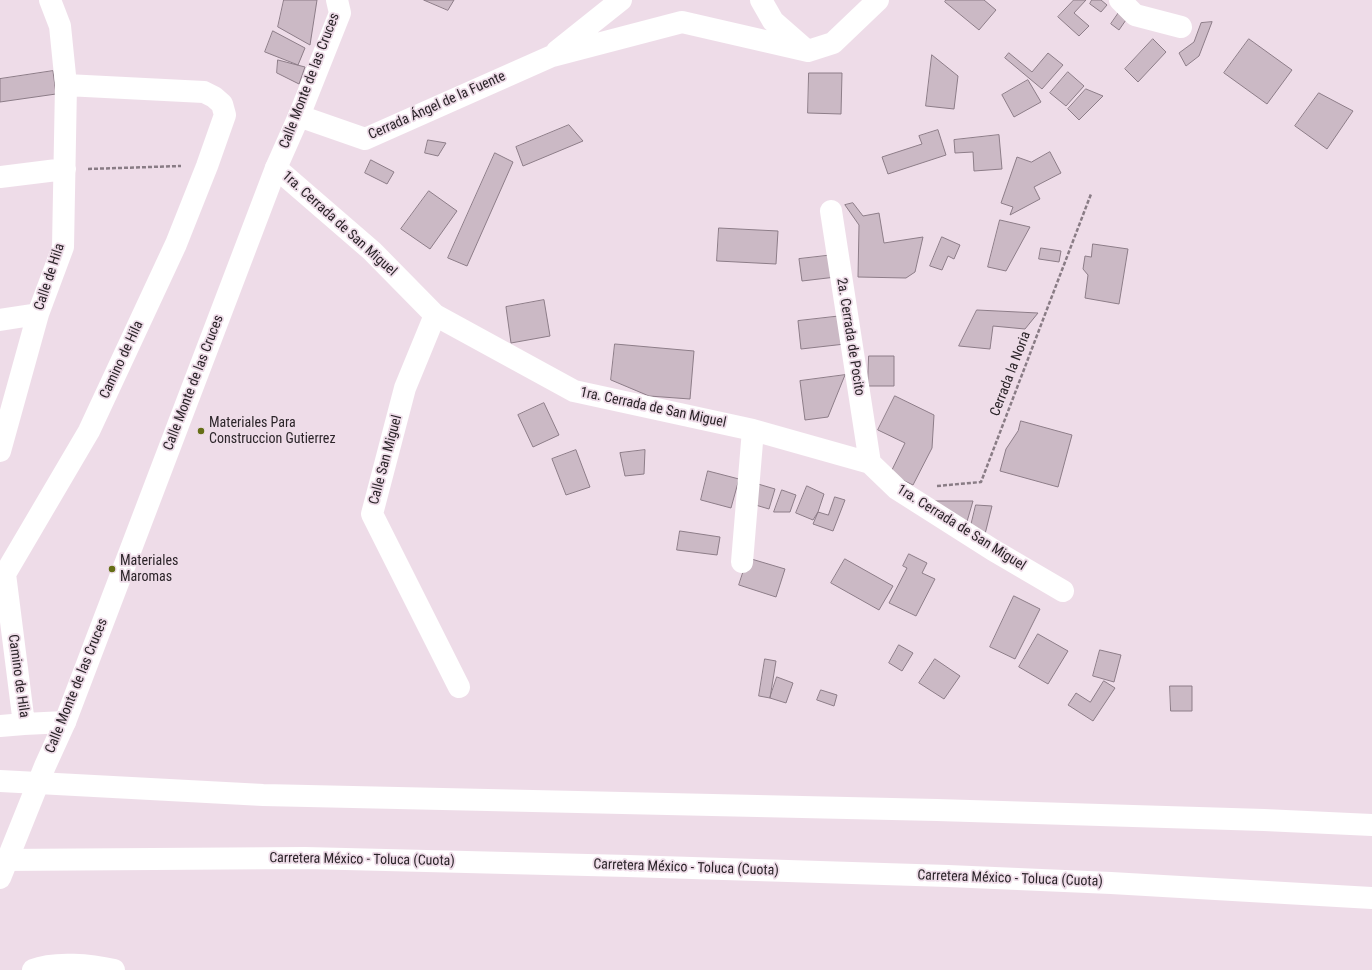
<!DOCTYPE html>
<meta charset="utf-8">
<style>
body{margin:0}
canvas{display:block;background:#eedce8}
</style>
<canvas width="1372" height="970"></canvas>
<script>
const c = document.querySelector('canvas').getContext('2d');
c.lineJoin = 'round';
function fillPath(path, color) {
  c.fillStyle = color;
  c.fill(path, 'evenodd');
}
function strokePath(path, color, width, dash) {
  c.strokeStyle = color;
  c.lineWidth = width;
  c.lineCap = dash ? 'butt' : 'round';
  c.setLineDash(dash || []);
  c.stroke(path);
}
function drawText(font, color, halo, rows, align = 'center') {
  c.font = font + ' "Roboto Condensed",sans-serif';
  c.lineWidth = 3.5;
  c.setLineDash([]);
  c.textBaseline = 'middle';
  c.strokeStyle = halo;
  c.fillStyle = color;
  for (const [text, x, y, turn = 0] of rows) {
    c.save();
    c.translate(x, y);
    c.rotate((+turn || 0) * Math.PI / 180);
    c.textAlign = isNaN(turn) ? turn : align;
    if (halo) c.strokeText(text, 0, 0);
    c.fillText(text, 0, 0);
    c.restore();
  }
}
const building = new Path2D(`
 M284,0H317L310,45L278,27Z
 M424,0H454L448,10Z
 M946,0H984L996,10L979,30L945,2Z
 M1074,0H1086L1074,13L1089,26L1079,36L1058,17Z
 M1092,0H1101L1107,5L1101,12L1090,4Z
 M1120,11L1128,17L1119,30L1111,24Z
 M1212,22L1199,56L1186,66L1179,53L1194,42L1201,23Z
 M273,31L305,48L298,65L265,52Z
 M1153,39L1166,52L1138,82L1125,69Z
 M1249,39L1292,70L1267,104L1224,73Z
 M1009,53L1032,72L1048,53L1063,65L1042,89L1005,58Z
 M932,55L958,76L954,109L926,106Z
 M278,60L305,67L299,84L277,73Z
 M53,71L56,94L0,102V79Z
 M1068,72L1084,86L1066,106L1050,93Z
 M809,73H842L841,114L808,113Z
 M1028,80L1041,102L1014,117L1002,95Z
 M1086,89L1103,96L1079,120L1068,109Z
 M1319,93L1353,111L1327,149L1295,126Z
 M569,125L583,141L523,166L516,147Z
 M938,130L946,155L888,174L882,157L922,144L919,136Z
 M999,135L1002,169L974,171L973,152L955,153L954,140Z
 M428,140L446,143L438,156L425,153Z
 M1050,152L1061,173L1034,187L1040,199L1010,215L1013,207L1001,203L1017,157L1031,162Z
 M495,153L513,162L467,266L448,258Z
 M371,160L394,172L387,184L365,173Z
 M429,191L457,211L430,249L401,229Z
 M853,203L863,216L879,213L884,243L923,237L915,272L906,278L858,277L859,225L845,205Z
 M1000,220L1030,227L1006,271L988,267Z
 M719,228L778,231L776,264L717,261Z
 M942,237L960,245L954,259L948,256L942,270L930,266Z
 M1093,244L1128,249L1119,304L1085,298L1088,275L1083,269L1085,256L1091,257Z
 M1041,248L1061,251L1059,262L1039,259Z
 M834,255L836,277L802,281L799,259Z
 M544,300L550,336L511,343L506,307Z
 M977,310L1038,313L1025,329L993,326L990,349L959,346Z
 M842,316L845,344L801,349L798,321Z
 M615,344L694,351L690,399L649,396L611,380Z
 M869,356H894V386H868Z
 M845,375L828,417L805,420L800,381Z
 M895,396L934,415L932,448L913,485L890,474L905,443L878,430Z
 M544,403L559,435L533,447L518,415Z
 M1021,421L1072,435L1058,487L1000,471L1006,449L1018,431Z
 M576,450L590,487L566,495L552,459Z
 M645,450L644,474L625,476L620,453Z
 M708,471L739,479L731,508L701,500Z
 M758,484L775,489L769,509L752,504Z
 M807,486L824,494L818,512L813,520L796,513Z
 M782,490L796,495L790,512H774Z
 M835,497L845,500L833,531L813,524L818,512L828,515Z
 M928,501H973L966,525Z
 M976,505L992,506L985,534L970,530Z
 M680,531L720,537L717,555L677,550Z
 M909,554L927,563L922,573L935,579L916,616L889,603L907,568L903,566Z
 M748,558L785,569L776,597L739,585Z
 M845,559L893,586L879,610L831,583Z
 M1014,596L1040,609L1015,659L990,647Z
 M1038,634L1068,651L1048,684L1019,667Z
 M899,645L913,653L902,671L889,663Z
 M1100,650L1121,655L1114,682L1093,676Z
 M765,659L776,661L770,698L759,696Z
 M935,659L960,676L944,699L919,683Z
 M777,677L793,683L786,703L770,698Z
 M1104,681L1115,688L1093,721L1068,705L1076,693L1090,702Z
 M1170,686H1192V711H1171Z
 M821,690L837,695L834,706L817,700Z`);
fillPath(building, '#cbb9c5');
strokePath(building, '#8d7d88', 1);
strokePath(new Path2D(`
 M88,169L181,166
 M937,486L981,482L1091,194`), '#897c85', 2.5, [4, 2]);
strokePath(new Path2D(`
 M761,0L773,21L805,49
 M1120,0L1135,15L1181,27
 M557,51L621,0
 M299,116L365,139L552,56L682,22L808,51L833,43L878,0
 M276,168L372,251L435,315L574,391L753,430L870,463L897,489L993,550L1063,591
 M0,177L65,169
 M831,211L870,463
 M435,315L405,388L372,514L459,687
 M0,320L38,314
 M0,451L38,314L63,247L66,85L60,26L50,0
 M742,562L753,430
 M65,722L24,724L5,574L89,431L176,244L207,166L225,115L222,104L214,97L204,92L66,85
 M0,726L24,724
 M33,970C55,961 92,965 114,970`), '#fff', 22);
strokePath(new Path2D(`
 M0,878L45,766L65,722L276,168L299,116L340,13L337,0`), '#fff', 22);
strokePath(new Path2D(`
 M0,781L263,795L937,810L1264,820L1372,825
 M0,860L305,858L628,866L948,876L1111,883L1372,898`), '#fff', 22);
for (const [x, y, r, color] of [
 [201,431,4,"#656e16"],
 [112,569,4,"#656e16"]
]) {
  const dot = new Path2D();
  dot.arc(x, y, r, 0, 2 * Math.PI);
  c.fillStyle = color;
  c.fill(dot);
  strokePath(dot, '#eedce8', 1.5);
}
drawText('14px', '#2b2429', '#eedce8', [
 ["Calle Monte de las Cruces",310,81,-69],
 ["Cerrada Ángel de la Fuente",437,106,-24],
 ["1ra. Cerrada de San Miguel",339,224,42],
 ["Calle de Hila",50,277,-72],
 ["2a. Cerrada de Pocito",850,337,81],
 ["Camino de Hila",122,360,-65],
 ["Cerrada la Noria",1011,374,-69],
 ["Calle Monte de las Cruces",194,383,-69],
 ["1ra. Cerrada de San Miguel",653,408,12],
 ["Calle San Miguel",386,460,-75],
 ["1ra. Cerrada de San Miguel",961,528,32],
 ["Camino de Hila",18,676,82],
 ["Calle Monte de las Cruces",77,686,-68],
 ["Carretera México - Toluca (Cuota)",362,860,1],
 ["Carretera México - Toluca (Cuota)",686,868,2],
 ["Carretera México - Toluca (Cuota)",1010,879,2]
]);
drawText('14px', '#2b2429', '#eedce8', [
 ["Materiales Para",209,423],
 ["Construccion Gutierrez",209,439],
 ["Materiales",120,561],
 ["Maromas",120,577]
], 'left');
</script>
